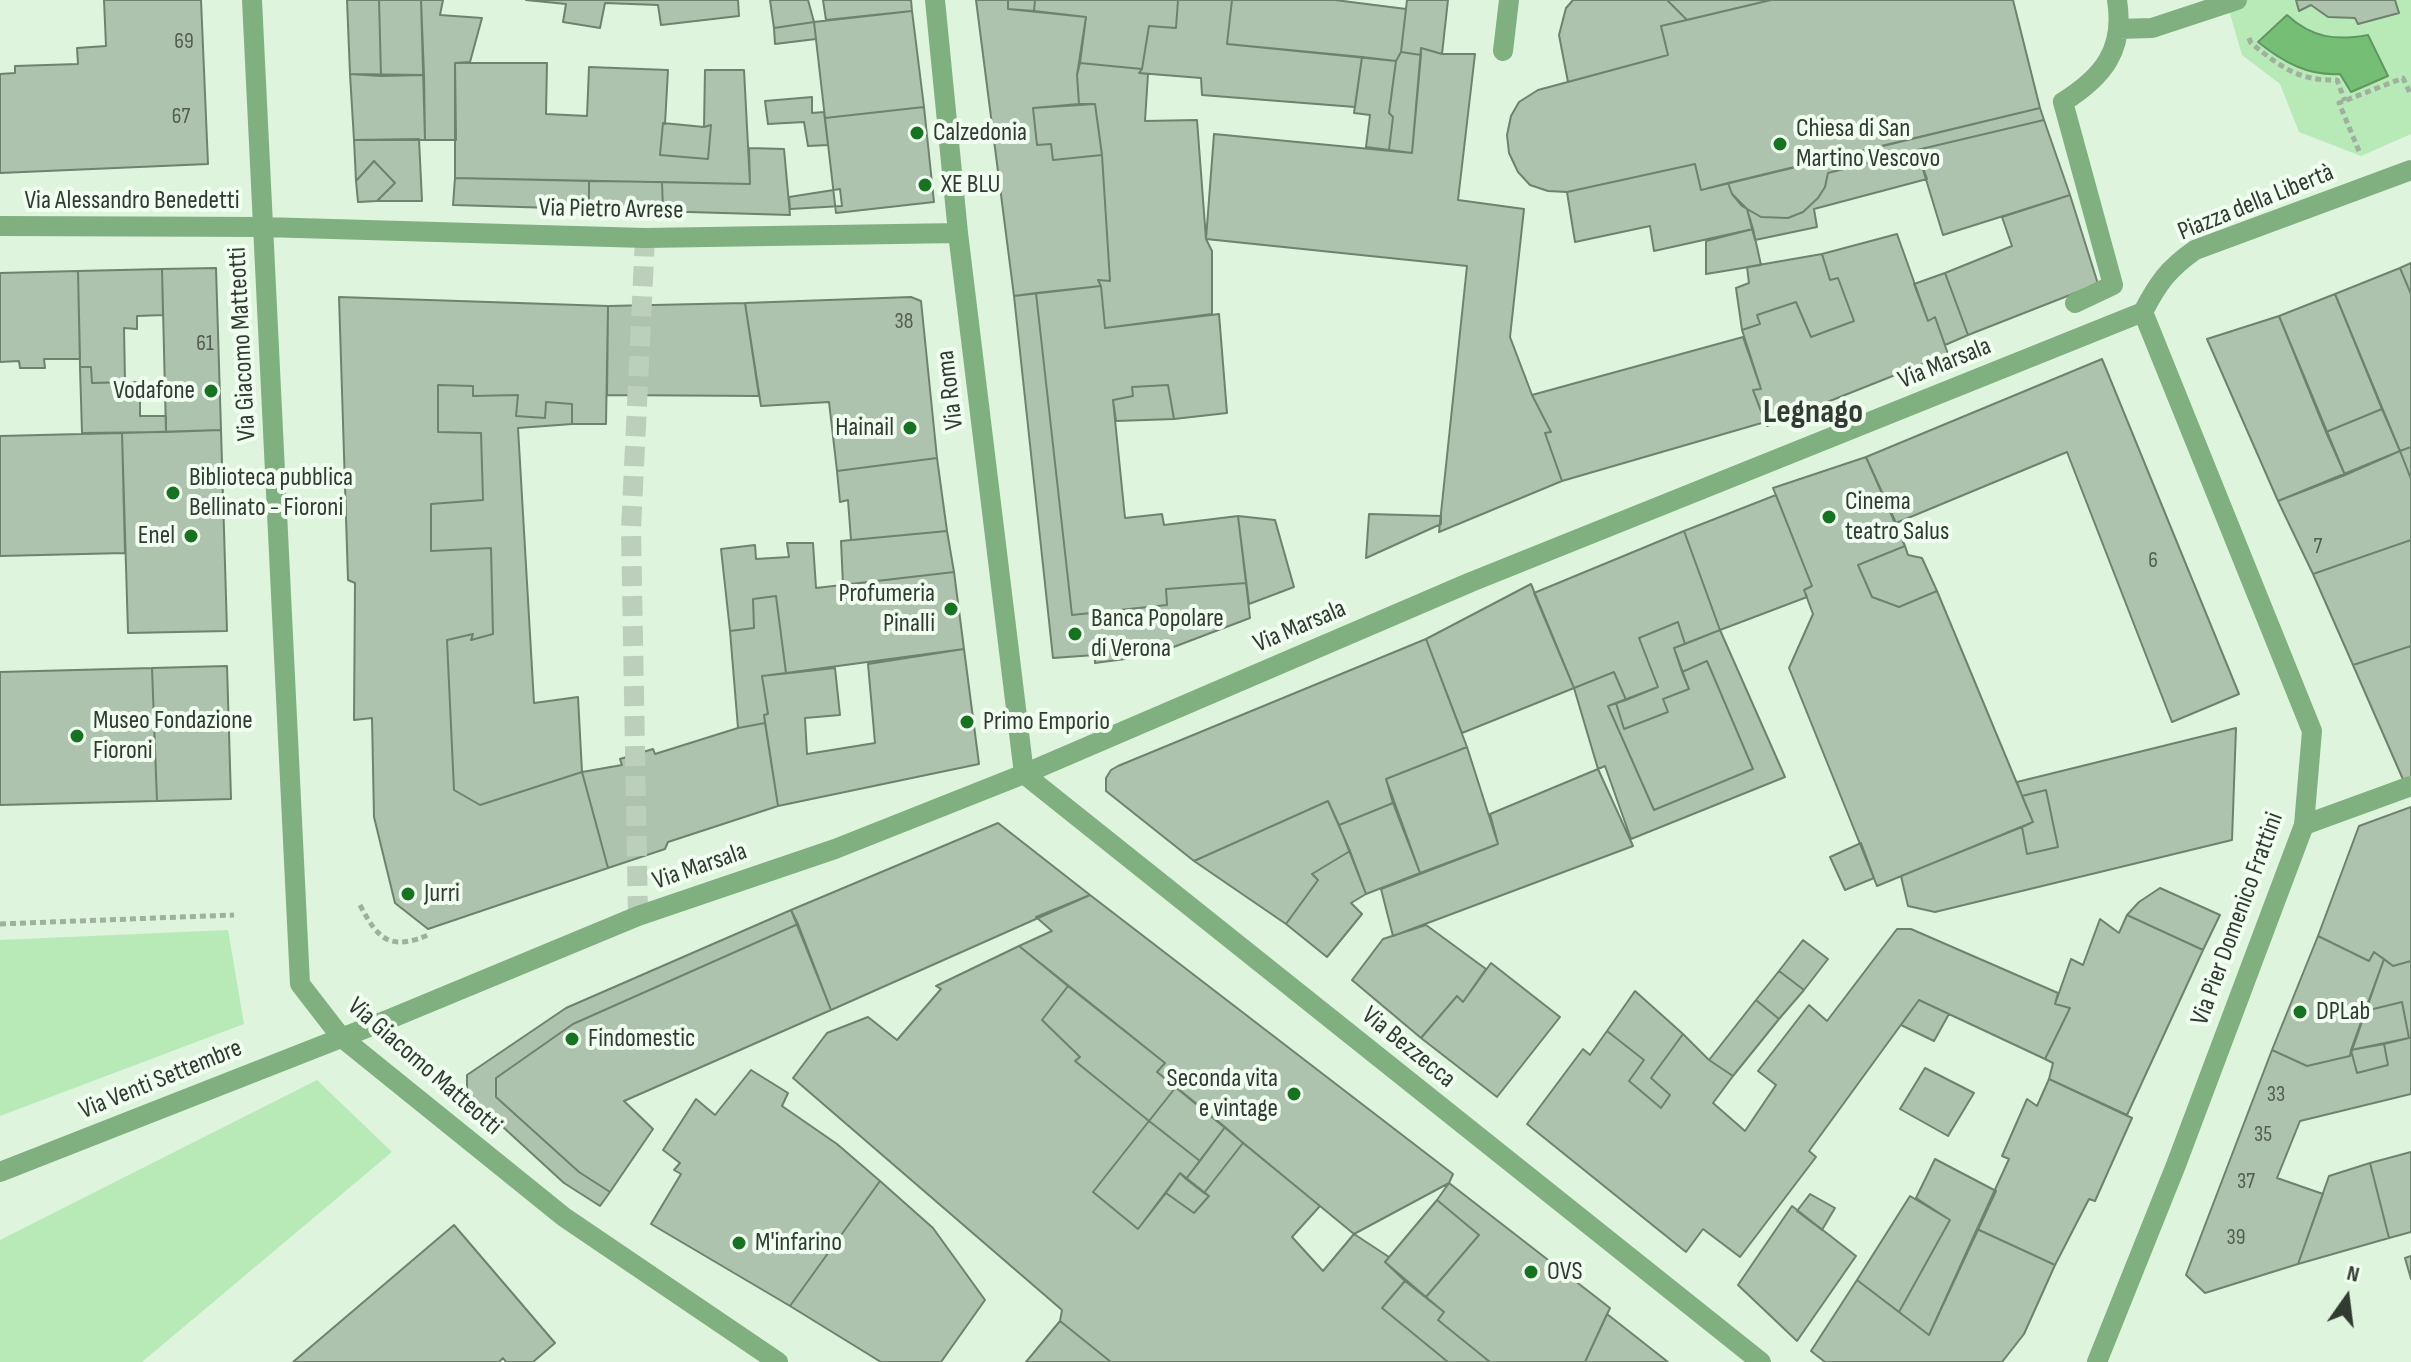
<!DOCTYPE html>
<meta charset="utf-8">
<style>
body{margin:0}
#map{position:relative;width:2411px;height:1362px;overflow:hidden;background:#def4dd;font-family:"Sofia Sans Condensed",sans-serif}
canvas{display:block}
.north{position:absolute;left:2307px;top:1258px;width:80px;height:80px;-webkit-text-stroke:6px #f1fff0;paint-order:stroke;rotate:14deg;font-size:22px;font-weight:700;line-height:32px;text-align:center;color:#323b32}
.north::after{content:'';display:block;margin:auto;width:28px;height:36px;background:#323b32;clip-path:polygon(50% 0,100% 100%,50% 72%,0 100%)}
</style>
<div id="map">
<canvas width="2411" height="1362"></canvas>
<div class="north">N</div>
</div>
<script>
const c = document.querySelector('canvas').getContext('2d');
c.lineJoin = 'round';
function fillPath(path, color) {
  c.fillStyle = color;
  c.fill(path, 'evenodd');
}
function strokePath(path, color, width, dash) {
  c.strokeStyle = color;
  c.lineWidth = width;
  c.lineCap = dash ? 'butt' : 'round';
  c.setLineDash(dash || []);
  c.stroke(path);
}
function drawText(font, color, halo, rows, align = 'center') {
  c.font = font + ' "Sofia Sans Condensed",sans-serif';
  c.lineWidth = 8;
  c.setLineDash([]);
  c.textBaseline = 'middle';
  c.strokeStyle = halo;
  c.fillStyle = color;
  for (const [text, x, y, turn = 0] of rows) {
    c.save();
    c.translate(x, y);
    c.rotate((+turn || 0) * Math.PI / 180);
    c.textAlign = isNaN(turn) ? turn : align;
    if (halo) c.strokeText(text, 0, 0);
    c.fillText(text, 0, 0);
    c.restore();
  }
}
fillPath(new Path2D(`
 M2226,0H2411V134L2361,156L2299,132L2280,84L2242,55Z
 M228,930L244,1024L0,1116V940Z
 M317,1080L392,1152L142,1362H0V1240Z`), '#b8eab7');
const water = new Path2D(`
 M2287,15C2312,38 2336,41 2368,35L2388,76L2351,92L2340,74C2308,76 2283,62 2258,42Z`);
fillPath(water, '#74bf75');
strokePath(water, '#609761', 2);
const building = new Path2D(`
 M104,0H201L208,164L0,173V74L15,73V66L78,64L77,48L106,46Z
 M347,0H379L381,76L350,74Z
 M379,0H421L424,75L381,76Z
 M421,0H443L440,15L482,18L470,62L455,63L456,140H425Z
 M526,0H738L739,16L661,25L658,5L605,3L600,28L563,22L566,4Z
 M770,0H808L814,22L774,28Z
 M823,0H911L912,11L826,20Z
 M976,0H1008V9L1086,17L1077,75L1079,104L1033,108L1037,145L1051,144L1053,160L1102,155L1110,281L1098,280L1101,286L1014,296Z
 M1008,0H1035L1034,11L1008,9Z
 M1035,0H1178L1176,28L1149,26L1142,69L1080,63L1086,17L1034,11Z
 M1178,0H1232L1227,44L1362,57L1355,107L1202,95L1201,78L1139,73L1142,69L1149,26L1176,28Z
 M1232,0H1335L1406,9L1401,52L1396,61L1227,44Z
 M1407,0H1448L1442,54L1421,48V55L1401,52Z
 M1573,0H1667L1687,20L1661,26L1668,55L1568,82L1559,35L1566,8Z
 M1667,0H1771L1687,20Z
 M1771,0H2013L2040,108L1701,190L1695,164L1567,192L1548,191L1530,185L1518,172L1509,153L1507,135L1511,116L1519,102L1538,90L1668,55L1661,26Z
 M2296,0H2395L2399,13L2358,24L2355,18L2328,17L2311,5L2299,11Z
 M912,11L924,107L825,118L814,22Z
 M814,22L816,39L775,44L774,28Z
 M1421,48L1442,54H1475L1458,200L1524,209L1510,337L1532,395L1551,432L1545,433L1562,481L1439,532L1467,266L1206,239L1214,134L1412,153Z
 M1401,52L1421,55L1412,153L1389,150L1393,117L1389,113L1396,61Z
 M1362,57L1396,61L1389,113L1393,117L1389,150L1366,147L1370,115L1354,113Z
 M455,63H547L546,114L587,116L589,67L668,70L665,124L663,123L660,155L708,159L711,125L704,127L705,70H744L750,184L455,178Z
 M1080,63L1142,69L1139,73L1148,74L1145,121L1197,120L1206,239L1212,251V314L1105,328L1101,286L1098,280L1110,281L1102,155L1095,104H1079L1077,75Z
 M350,74L424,75L425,140H354Z
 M812,97V113L824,112L828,145L808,146L804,122L768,124L765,101Z
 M1095,104L1102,155L1053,160L1051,144L1037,145L1033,108Z
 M924,107L934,202L836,213L825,118Z
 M2040,108L2044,120L1917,150L1852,166L1848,154Z
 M2044,120L2070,195L1943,235L1917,150Z
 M663,123L704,127L711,125L708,159L660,155Z
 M419,139L422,201H377L395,183L374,161L356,181L354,140Z
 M749,148L784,149L790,215L453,205L455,178L589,181V206L663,209L662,182L750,184Z
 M1917,150L1927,179L1814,209L1817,227L1755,240L1747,209L1761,217L1788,218L1803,212L1818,198L1825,187L1828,173Z
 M1848,154L1852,166L1828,173L1825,187L1818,198L1803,212L1788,218L1761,217L1742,206L1732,194L1728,183Z
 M374,161L395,183L377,201L358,202L356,181Z
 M1695,164L1701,190L1728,183L1732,194L1747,209L1753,229L1654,251L1650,226L1575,242L1567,192Z
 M589,181L662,182L663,209L589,206Z
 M840,189L842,206L790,209L789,197Z
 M2070,195L2098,284L1968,335L1945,273L2012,246L2002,217Z
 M1753,229L1761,265L1706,274V241Z
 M1897,234L1928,321L1935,317L1948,354L1767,426L1753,390L1761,389L1742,330L1760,324L1757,315L1796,302L1811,337L1854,321L1838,278L1830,280L1822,254Z
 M1822,254L1830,280L1838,278L1854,321L1811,337L1796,302L1757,315L1760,324L1742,330L1736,288L1749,283L1747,267Z
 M2411,263V294L2400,268Z
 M216,268L221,430L166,432L162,269Z
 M2400,268L2411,294V447L2400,451L2335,294Z
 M162,269L163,315L137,316V329L124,328L125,382L92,383L91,367H80L78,271Z
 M78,271L80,359H44L45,368H20L19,361L0,362V273Z
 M1945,273L1968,335L1945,345L1935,317L1928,321L1914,284Z
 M1101,286L1105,328L1219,314L1227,413L1174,419L1168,385L1132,387L1133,396L1113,400L1125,518L1162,514L1164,525L1238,516L1246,583L1166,589L1167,605L1072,615L1036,293Z
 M1036,293L1072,615L1167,605L1166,589L1246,583L1250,618L1171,648L1125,659L1095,663V655L1053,658L1014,296Z
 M2335,294L2382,409L2326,432L2279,316Z
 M339,297L608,306L606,424H572V404L546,402L545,418L516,416L518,395L473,396V386L438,385V432L481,433L483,500L431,504V551L491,548L493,634L471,640L473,634L447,640L454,790L480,805L582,772L608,868L428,929L395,903L374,817L372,718L354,720L355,583L348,580Z
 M911,297L921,301L937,458L837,471L829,402L761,406L745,303Z
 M745,303L759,396L607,395L608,306Z
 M2279,316L2345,475L2278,501L2207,339Z
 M1743,337L1761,389L1753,390L1765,422L1562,481L1545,433L1551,432L1532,395Z
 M2102,359L2239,694L2172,722L2067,452L1896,523L1866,457Z
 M80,367H91L92,383L140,382V416H166V432L82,433Z
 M438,385L473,386V396L518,395L516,416L545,418L546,402L572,404V424L518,428L534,703L578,697L582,772L480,805L454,790L447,640L473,634L471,640L493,634L491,548L431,551V504L483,500L481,433L438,432Z
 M1168,385L1174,419L1116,421L1113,400L1133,396L1132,387Z
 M2382,409L2400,451L2345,475L2326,432Z
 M221,430L227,631L128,633L122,433Z
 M122,433L125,553L0,556V436Z
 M2411,447V479L2400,451Z
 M2400,451L2411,479V540L2313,574L2278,501Z
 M1866,457L1905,546L1858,565L1872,597L1899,607L1937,591L2033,822L1877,886L1789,668L1813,614L1804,590L1812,586L1773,488Z
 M937,458L947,531L851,540L848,500L840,502L837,471Z
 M1776,495L1812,586L1804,590L1807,597L1720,630L1684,531Z
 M1369,514L1441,516V524L1366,558Z
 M1238,516L1275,520L1294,587L1249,604Z
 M947,531L954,572L843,585L841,541Z
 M1684,531L1720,630L1685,644L1678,622L1639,638L1658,687L1626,700L1614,672L1574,688L1534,593Z
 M2411,540V646L2353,665L2313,574Z
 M787,543H813L816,588L954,572L964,649L786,673L776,596L753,599L754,628L730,631L721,549L755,545L756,559L789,557Z
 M1905,546L1908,555L1922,558L1937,591L1899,607L1872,597L1858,565Z
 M1531,584L1574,688L1462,733L1426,639Z
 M776,596L786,673L762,676L768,714L764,715L765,723L738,728L730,631L754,628L753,599Z
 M1678,622L1685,644L1674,648L1689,689L1663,699L1668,712L1624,729L1616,703L1658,687L1639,638Z
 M1720,630L1785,777L1631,839L1605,766L1598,769L1574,688L1614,672L1626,700L1608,706L1654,810L1753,769L1707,661L1682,672L1674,648Z
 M1426,639L1467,747L1386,779L1393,803L1339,825L1328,801L1194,861L1106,791V778L1111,770L1118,766Z
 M2411,646V782L2405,784L2353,665Z
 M964,649L979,764L778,806L764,715L768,714L762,676L835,668L840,715L805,718L807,754L875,743L868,664Z
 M1707,661L1753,769L1654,810L1608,706L1616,703L1624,729L1668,712L1663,699L1689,689L1682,672Z
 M227,666L231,799L157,801L152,668Z
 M152,668L157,801L0,805V672Z
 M765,723L778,806L668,842L665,849L608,868L582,772L622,765L620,759L653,749L655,754L738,728Z
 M2236,728L2232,840L1935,912L1908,906L1901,876L2022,827L2027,854L2058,847L2046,790L2022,796L2017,782Z
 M1467,747L1498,844L1420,873L1386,779Z
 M1598,769L1633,846L1393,936L1381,889L1498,844L1490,814Z
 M2046,790L2058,847L2027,854L2022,827L2033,822L2022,796Z
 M1328,801L1350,851L1312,874L1318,880L1286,924L1194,861Z
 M1393,803L1420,873L1366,894L1339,825Z
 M2411,807V961L2393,966L2374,952L2369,961L2318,936L2359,826Z
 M998,823L1090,895L831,1010L791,910Z
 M1861,843L1874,878L1845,890L1830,857Z
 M1350,851L1366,894L1351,903L1362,914L1327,957L1286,924L1318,880L1312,874Z
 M2160,888L2220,915L2203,950L2127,915L2139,902Z
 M1090,895L1453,1174L1449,1183L1354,1234L1157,1072L1165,1063L1019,946L1052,931L1036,917Z
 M791,910L798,924L573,1024L496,1078V1097L579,1172L610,1192L600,1206L564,1183L467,1094V1075L566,1008Z
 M2127,915L2203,950L2127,1115L2049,1079L2053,1063L2045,1059L2070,1008L2055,1004L2071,959L2083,965L2100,919L2119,933Z
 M798,924L831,1010L624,1101L653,1129L610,1192L579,1172L496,1097V1078L573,1024Z
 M1426,925L1486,969L1463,1002L1457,996L1421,1038L1352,980L1383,939Z
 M1897,929H1911L2058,993L2055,1004L2070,1008L2045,1059L1919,1000L1809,1151L1816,1157L1740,1257L1703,1229L1686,1252L1527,1124L1583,1049L1590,1055L1607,1031L1644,1060L1629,1081L1661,1108L1670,1095L1651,1078L1683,1034L1709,1060L1733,1076L1713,1103L1745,1131L1776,1085L1758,1071L1809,1005L1827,1021Z
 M2318,936L2369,961L2374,952L2384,959L2350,1056L2307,1066L2272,1050Z
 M1803,940L1828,959L1804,990L1779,971Z
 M1019,946L1068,986L1042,1020L1080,1057L1075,1061L1149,1121L1093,1192L1138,1229L1166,1193L1194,1213L1209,1196L1204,1193L1243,1143L1320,1206L1292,1237L1323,1271L1354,1234L1389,1257L1385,1262L1405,1281L1382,1308L1448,1362H1111L1060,1321L1062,1310L793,1078L827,1033L868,1017L897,1040L941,989L936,986Z
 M2384,959L2393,966L2411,961V1094L2300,1121L2277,1178L2323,1194L2298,1264L2205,1293L2186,1275L2272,1050L2307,1066L2350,1056L2351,1050L2357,1073L2388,1065L2384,1044L2409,1038L2402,1002L2365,1011Z
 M1491,963L1560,1017L1497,1097L1421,1038L1457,996L1463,1002Z
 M1779,971L1804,990L1779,1019L1756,1000Z
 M1068,986L1165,1063L1157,1072L1176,1087L1149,1121L1075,1061L1080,1057L1042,1020Z
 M1635,991L1683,1034L1651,1078L1670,1095L1661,1108L1629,1081L1644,1060L1607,1031Z
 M1756,1000L1779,1019L1733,1076L1709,1060Z
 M1919,1000L1949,1014L1934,1041L1901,1025Z
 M2402,1002L2409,1038L2351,1050L2365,1011Z
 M2384,1044L2388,1065L2357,1073L2351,1050Z
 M1925,1068L1974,1093L1948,1136L1900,1109Z
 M751,1070L788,1093L782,1106L837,1144L880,1181L790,1306L651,1224L681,1174L674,1170L680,1163L663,1150L696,1099L715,1115Z
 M2049,1079L2132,1118L2095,1201L2089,1199L2055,1265L1977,1229L2009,1159L2002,1156L2027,1099L2037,1106Z
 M1176,1087L1225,1127L1200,1161L1149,1121Z
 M1149,1121L1200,1161L1186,1179L1180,1173L1138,1229L1093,1192Z
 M1225,1127L1243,1143L1204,1193L1186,1179Z
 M2411,1152V1232L2389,1238L2370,1163Z
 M1935,1159L1996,1191L1929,1335L1899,1312L1950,1220L1916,1198Z
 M2370,1163L2389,1238L2298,1264L2329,1176Z
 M1180,1173L1209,1196L1194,1213L1166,1193Z
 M880,1181L933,1228L985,1300L941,1362H881L790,1306Z
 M1449,1183L1610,1308L1585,1362H1490L1438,1320L1444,1312L1426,1297L1479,1235L1437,1200Z
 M1810,1194L1835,1208L1822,1230L1797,1211Z
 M1910,1196L1950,1220L1899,1312L1857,1280Z
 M1437,1200L1479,1235L1426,1297L1385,1262Z
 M1792,1206L1856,1256L1797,1341L1738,1285Z
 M454,1225L555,1343L533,1362H506L503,1358L499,1362H293Z
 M1977,1229L2055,1265L2024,1334L2002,1362H1825L1811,1351L1857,1280L1929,1335Z
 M2411,1256V1279L2405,1258Z
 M1405,1281L1444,1312L1438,1320L1490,1362H1448L1382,1308Z
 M1607,1314L1668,1362H1585Z
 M1060,1321L1111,1362H1026Z`);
fillPath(building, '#adc3ad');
strokePath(building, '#6e826d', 2);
strokePath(new Path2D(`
 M638,916L631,529L645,238`), '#bccfbb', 20, [20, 10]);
strokePath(new Path2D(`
 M2249,38L2251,43C2281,67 2298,81 2337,80L2345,101
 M2359,151L2339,103L2403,78L2411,95
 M360,905C379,941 390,951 431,934
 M0,924L234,915`), '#9fb09e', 5, [6, 4]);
strokePath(new Path2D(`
 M2304,825L2411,786`), '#80af80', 20);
strokePath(new Path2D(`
 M252,0L300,984L341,1037L564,1217L778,1362
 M935,0L958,233L1024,774L1761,1362
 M2118,29L2152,28L2237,0
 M1503,51L1509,0
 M0,226L263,227L645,238L958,233
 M2075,303L2113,285L2063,102C2103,77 2125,50 2117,0
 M2143,312C2158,283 2168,269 2195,250L2411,170
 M0,1172L392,1018L638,916L835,849L1024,774L1471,582L2143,312
 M2097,1362L2176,1165L2304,825L2312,731L2143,312`), '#80af80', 20);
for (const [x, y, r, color] of [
 [917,133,8,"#177321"],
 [1780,144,8,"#177321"],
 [925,185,8,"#177321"],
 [211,391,8,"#177321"],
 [910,428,8,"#177321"],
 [173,493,8,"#177321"],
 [1829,517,8,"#177321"],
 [191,536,8,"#177321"],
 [951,609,8,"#177321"],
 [1075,634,8,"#177321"],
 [967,722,8,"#177321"],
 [77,736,8,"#177321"],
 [408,894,8,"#177321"],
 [2300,1012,8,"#177321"],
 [572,1039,8,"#177321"],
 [1294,1094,8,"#177321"],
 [739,1243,8,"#177321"],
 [1531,1272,8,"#177321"]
]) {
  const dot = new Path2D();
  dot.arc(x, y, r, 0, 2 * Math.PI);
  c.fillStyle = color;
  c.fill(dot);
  strokePath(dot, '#f1fff0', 3);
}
drawText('22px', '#515d51', null, [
 ["69",184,42],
 ["67",181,117],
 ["38",904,322],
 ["61",205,344],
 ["7",2318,547],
 ["6",2153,561],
 ["33",2276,1095],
 ["35",2263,1135],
 ["37",2246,1182],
 ["39",2236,1238]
]);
drawText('26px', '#323b32', '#f1fff0', [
 ["Chiesa di San",1796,129],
 ["Martino Vescovo",1796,159],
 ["Calzedonia",933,133],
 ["XE BLU",941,185],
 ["Vodafone",195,391,"right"],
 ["Hainail",894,428,"right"],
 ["Biblioteca pubblica",189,478],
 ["Bellinato - Fioroni",189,508],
 ["Cinema",1845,502],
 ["teatro Salus",1845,532],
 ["Enel",175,536,"right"],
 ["Profumeria",935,594,"right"],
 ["Pinalli",935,624,"right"],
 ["Banca Popolare",1091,619],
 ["di Verona",1091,649],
 ["Museo Fondazione",93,721],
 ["Fioroni",93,751],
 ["Primo Emporio",983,722],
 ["Jurri",424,894],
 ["DPLab",2316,1012],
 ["Findomestic",588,1039],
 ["Seconda vita",1278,1079,"right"],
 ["e vintage",1278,1109,"right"],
 ["M'infarino",755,1243],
 ["OVS",1547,1272]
], 'left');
drawText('26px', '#323b32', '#f1fff0', [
 ["Via Alessandro Benedetti",132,201],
 ["Piazza della Libertà",2256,203,-22],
 ["Via Pietro Avrese",611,210,1],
 ["Via Giacomo Matteotti",243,344,-93],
 ["Via Marsala",1945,364,-22],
 ["Via Roma",951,390,-97],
 ["Via Marsala",1300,627,-23],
 ["Via Marsala",700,867,-19],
 ["Via Pier Domenico Frattini",2238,919,-70],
 ["Via Bezzecca",1408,1048,39],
 ["Via Giacomo Matteotti",424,1067,41],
 ["Via Venti Settembre",161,1080,-22]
]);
drawText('bold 34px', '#323b32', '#f1fff0', [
 ["Legnago",1813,413]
]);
</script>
